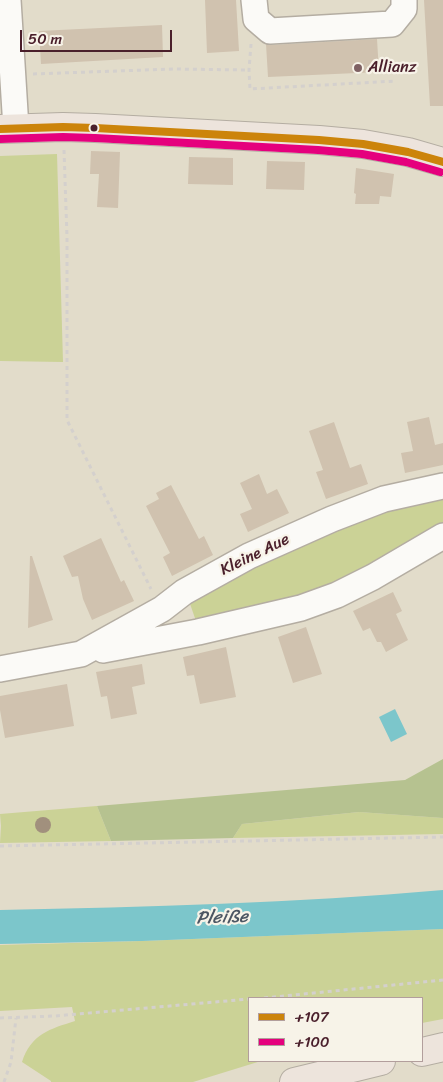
<!DOCTYPE html>
<meta charset="utf-8">
<style>
body{margin:0}
#map{position:relative;width:443px;height:1082px;overflow:hidden;background:#e2dcca;font-family:Sriracha,sans-serif}
canvas{display:block}
.legend{position:absolute;left:248px;top:997px;width:175px;height:65px;box-sizing:border-box;background:#f7f3e8;border:1px solid #b29e9c;margin:0;padding:6px 9px;list-style:none;font-size:15px;color:#4a1f2b}
.legend li{display:flex;align-items:center;gap:10px;height:25px}
.legend b{width:25px;border:1px solid #b29e9c}
.scale{position:absolute;left:20px;top:30px;width:152px;height:22px;box-sizing:border-box;border:2px solid #4a1f2b;border-top:0;padding-left:6px;font-size:15px;line-height:18px;white-space:nowrap;color:#4a1f2b;-webkit-text-stroke:4px #f7f3e8;paint-order:stroke}
</style>
<div id="map">
<canvas width="443" height="1082"></canvas>
<ul class="legend">
<li><b style="height:6px;background:#cc840b"></b>+107</li>
<li><b style="height:6px;background:#e5007d"></b>+100</li>
</ul>
<div class="scale">50 m</div>
</div>
<script>
const c = document.querySelector('canvas').getContext('2d');
c.lineJoin = 'round';
function fillPath(path, color) {
  c.fillStyle = color;
  c.fill(path, 'evenodd');
}
function strokePath(path, color, width, dash) {
  c.strokeStyle = color;
  c.lineWidth = width;
  c.lineCap = dash ? 'butt' : 'round';
  c.setLineDash(dash || []);
  c.stroke(path);
}
function drawText(font, color, halo, rows, align = 'center') {
  c.font = font + ' Sriracha,sans-serif';
  c.lineWidth = 4.5;
  c.setLineDash([]);
  c.textBaseline = 'middle';
  c.strokeStyle = halo;
  c.fillStyle = color;
  for (const [text, x, y, turn = 0] of rows) {
    c.save();
    c.translate(x, y);
    c.rotate((+turn || 0) * Math.PI / 180);
    c.textAlign = isNaN(turn) ? turn : align;
    if (halo) c.strokeText(text, 0, 0);
    c.fillText(text, 0, 0);
    c.restore();
  }
}
fillPath(new Path2D(`
 M57,154L63,362L0,361V156Z
 M443,493V527L334,588L197,624L188,598L335,525Z
 M97,806L111,841L0,843L1,826L0,814Z
 M359,812L443,818V834L233,838L242,824Z
 M443,929V1019L422,1023V998H249V1061H261L193,1082H51V1081L22,1062C31,1034 50,1029 75,1021L72,1007L0,1011V945L142,941Z`), '#cbd296');
fillPath(new Path2D(`
 M443,759V818L359,812L242,824L233,838L111,841L97,806L405,780Z`), '#b6c290');
fillPath(new Path2D(`
 M395,709L407,734L391,742L379,717Z
 M443,890V929L142,941L0,944V910C148,907 296,903 443,890Z`), '#7cc6cb');
fillPath(new Path2D(`
 M205,0H236L239,51L207,53Z
 M424,0H443V106H430Z
 M162,25L163,57L41,64L39,31Z
 M377,39L379,72L268,77L266,44L271,45Z
 M91,151L120,152L118,208L97,207L99,174H90Z
 M189,157L233,158V185L188,184Z
 M267,161L305,162L304,190L266,189Z
 M356,168L394,174L391,197L380,196L379,204H355L356,194L354,193Z
 M429,417L435,445L443,443V465L405,473L401,453L413,451L407,422Z
 M334,422L350,468L361,464L368,484L326,499L316,472L323,470L309,431Z
 M259,474L267,494L277,489L289,513L248,532L240,514L252,509L240,483Z
 M171,485L199,539L204,536L213,555L172,576L163,557L170,553L146,506L159,499L156,493Z
 M101,538L121,582L124,580L134,601L92,620L83,599L78,576L72,577L63,556Z
 M30,556H32L53,620L28,628Z
 M393,592L402,611L396,614L408,640L386,652L381,642H377L370,628L363,631L353,611Z
 M306,627L322,674L293,683L278,637Z
 M226,647L236,697L200,704L194,675L187,676L183,657Z
 M142,664L145,684L132,687L137,714L111,719L107,696L101,697L96,672Z
 M67,684L74,726L5,738L0,710V696Z`), '#d0c2af');
const minor = new Path2D(`
 M8,0L16,128
 M254,0L256,19L270,31L392,24L404,9V0
 M103,650L198,632L301,608L337,595L373,577L443,536
 M0,669L81,654L162,609L184,592L249,556L332,519L384,499L443,486`);
const major = new Path2D(`
 M0,129L63,127L95,128L319,140L363,144L408,152L443,162`);
const highway = new Path2D(`
 M422,1052L443,1047
 M294,1082L381,1061`);
strokePath(minor, '#b4ada2', 28);
strokePath(major, '#b4ada2', 30);
strokePath(highway, '#b4ada2', 30);
strokePath(new Path2D(`
 M251,44L249,70L250,89L396,81
 M33,74L173,69L249,70
 M64,150L67,237V420L151,589
 M0,846L443,837
 M264,998L443,980
 M0,1018L55,1016L249,999
 M4,1082L11,1062L16,1018`), '#d4d0cd', 3, [4, 4]);
strokePath(minor, '#fbfaf7', 25);
strokePath(major, '#ede4dc', 28);
strokePath(highway, '#ede4dc', 28);
strokePath(new Path2D(`
 M0,129L63,127L95,128L319,140L363,144L408,152L443,162`), '#cc840b', 8);
strokePath(new Path2D(`
 M0,139L63,137L95,138L318,150L362,154L406,162L440,172`), '#e5007d', 8);
c.fillStyle = '#a1907d';
for (const [x, y] of [
 [43,825]
]) {
  c.beginPath();
  c.arc(x, y, 8, 0, 2 * Math.PI);
  c.fill();
}
for (const [x, y, r, color] of [
 [358,68,5,"#7f6163"],
 [94,128,4.5,"#4a1f2b"]
]) {
  const dot = new Path2D();
  dot.arc(x, y, r, 0, 2 * Math.PI);
  c.fillStyle = color;
  c.fill(dot);
  strokePath(dot, '#f7f3e8', 2);
}
drawText('16px', '#4a1f2b', '#f7f3e8', [
 ["Allianz",368,68]
], 'left');
drawText('16px', '#4a1f2b', '#f7f3e8', [
 ["Kleine Aue",255,555,-26]
]);
drawText('italic 18px', '#4c5663', '#f7f3e8', [
 ["Pleiße",222,918,-2]
]);
</script>
